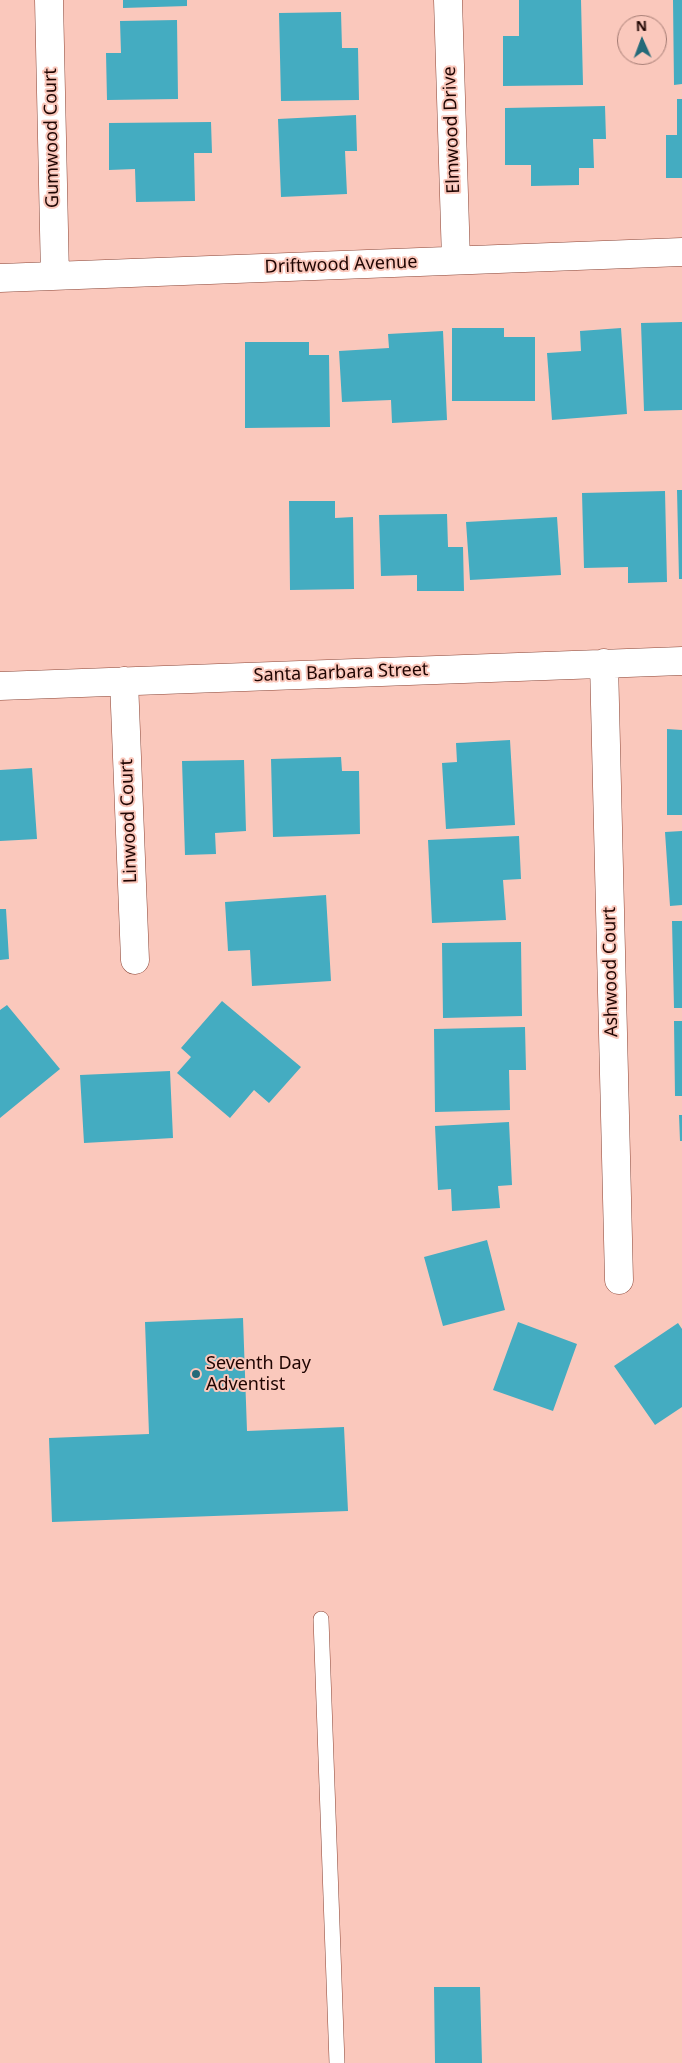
<!DOCTYPE html>
<style>
body{margin:0}
#map{position:relative;width:682px;height:2063px;overflow:hidden;background:#fac8bc;font-family:"Noto Sans",sans-serif}
canvas{display:block}
.north{position:absolute;left:617px;top:15px;width:50px;height:50px;box-sizing:border-box;background:#fac8bc;border:1px solid #a27a72;border-radius:50%;rotate:358deg;font-size:14px;font-weight:700;line-height:20px;text-align:center;color:#1f0502}
.north::after{content:'';display:block;margin:auto;width:18px;height:22px;background:#246a79;clip-path:polygon(50% 0,100% 100%,50% 72%,0 100%)}
</style>
<div id="map">
<canvas width="682" height="2063"></canvas>
<div class="north">N</div>
</div>
<script>
const c = document.querySelector('canvas').getContext('2d');
c.lineJoin = 'round';
function fillPath(path, color) {
  c.fillStyle = color;
  c.fill(path, 'evenodd');
}
function strokePath(path, color, width, dash) {
  c.strokeStyle = color;
  c.lineWidth = width;
  c.lineCap = dash ? 'butt' : 'round';
  c.setLineDash(dash || []);
  c.stroke(path);
}
function drawText(font, color, halo, rows, align = 'center') {
  c.font = font + ' "Noto Sans",sans-serif';
  c.lineWidth = 4;
  c.setLineDash([]);
  c.textBaseline = 'middle';
  c.strokeStyle = halo;
  c.fillStyle = color;
  for (const [text, x, y, turn = 0] of rows) {
    c.save();
    c.translate(x, y);
    c.rotate((+turn || 0) * Math.PI / 180);
    c.textAlign = isNaN(turn) ? turn : align;
    if (halo) c.strokeText(text, 0, 0);
    c.fillText(text, 0, 0);
    c.restore();
  }
}
fillPath(new Path2D(`
 M123,0H187V6L123,8Z
 M519,0H581L583,85L503,86V36H519Z
 M673,0H682V84L674,85Z
 M341,12L342,48H358L359,100L281,101L279,13Z
 M177,20L178,99L107,100L106,53H121L120,21Z
 M677,99H682V178H666V135H677Z
 M605,106L606,139H593L594,168H579V185L531,186V165H505V108Z
 M356,115L357,151H345L347,194L281,197L278,119Z
 M211,122L212,153H194L195,201L136,202L135,169L109,170V123Z
 M682,322V410L644,411L641,323Z
 M452,328H504V337H535V401H452Z
 M621,328L627,414L552,420L547,353L581,351L580,331Z
 M443,331L447,420L392,423L391,400L342,402L339,351L389,348L388,334Z
 M245,342H309V355H329L330,427L245,428Z
 M677,490H682V579H679Z
 M665,491L667,582L628,583V567L584,568L582,493Z
 M289,501H335V518L353,517L354,589L290,590Z
 M447,514L448,547H463L464,591H417V575L381,576L379,515Z
 M557,517L561,575L470,580L466,522Z
 M667,729L682,730V815H667Z
 M510,740L515,825L446,829L442,763L457,762L456,743Z
 M341,757L342,771H359L360,834L273,837L271,759Z
 M244,760L246,831L215,833L216,854L185,855L182,761Z
 M32,768L37,839L0,841V770Z
 M682,831V905L670,906L665,832Z
 M519,836L521,879L503,880L506,920L432,923L428,840Z
 M326,895L331,981L252,986L250,950L228,951L225,902Z
 M0,909H6L9,959L0,960Z
 M672,921H682V1008H674Z
 M521,942L522,1016L443,1018L442,943Z
 M222,1001L301,1067L269,1103L254,1090L230,1118L177,1073L191,1057L181,1048Z
 M7,1005L60,1069L0,1118V1010Z
 M674,1021H682V1096H675Z
 M525,1027L526,1070H509L510,1110L435,1112L434,1029Z
 M170,1071L173,1138L84,1143L80,1075Z
 M679,1115H682V1141H680Z
 M509,1122L512,1185L498,1186L500,1208L452,1211L451,1189L438,1190L435,1126Z
 M487,1240L505,1310L443,1326L424,1257Z
 M243,1318L247,1431L344,1427L348,1511L52,1522L49,1438L149,1434L145,1322Z
 M518,1322L577,1344L553,1411L493,1390Z
 M678,1323L682,1329V1407L655,1425L614,1366Z
 M434,1987H480L482,2063H435Z`), '#44acc1');
const lane = new Path2D(`
 M321,1619L337,2063`);
const street = new Path2D(`
 M49,0L55,276
 M448,0L456,260
 M0,278L682,252
 M604,663L619,1280
 M124,681L135,960
 M0,686L682,661`);
strokePath(lane, '#8a4435', 16);
strokePath(street, '#8a4435', 29);
strokePath(lane, '#fff', 15);
strokePath(street, '#fff', 28);
for (const [x, y, r, color] of [
 [196,1374,5,"#246a79"]
]) {
  const dot = new Path2D();
  dot.arc(x, y, r, 0, 2 * Math.PI);
  c.fillStyle = color;
  c.fill(dot);
  strokePath(dot, '#fac8bc', 2);
}
drawText('18px', '#1f0502', '#fac8bc', [
 ["Elmwood Drive",452,130,-92],
 ["Gumwood Court",52,138,-91],
 ["Driftwood Avenue",341,265,-2],
 ["Santa Barbara Street",341,673,-2],
 ["Linwood Court",129,821,-92],
 ["Ashwood Court",611,972,-91]
]);
drawText('18px', '#1f0502', '#fac8bc', [
 ["Seventh Day",206,1364],
 ["Adventist",206,1385]
], 'left');
</script>
